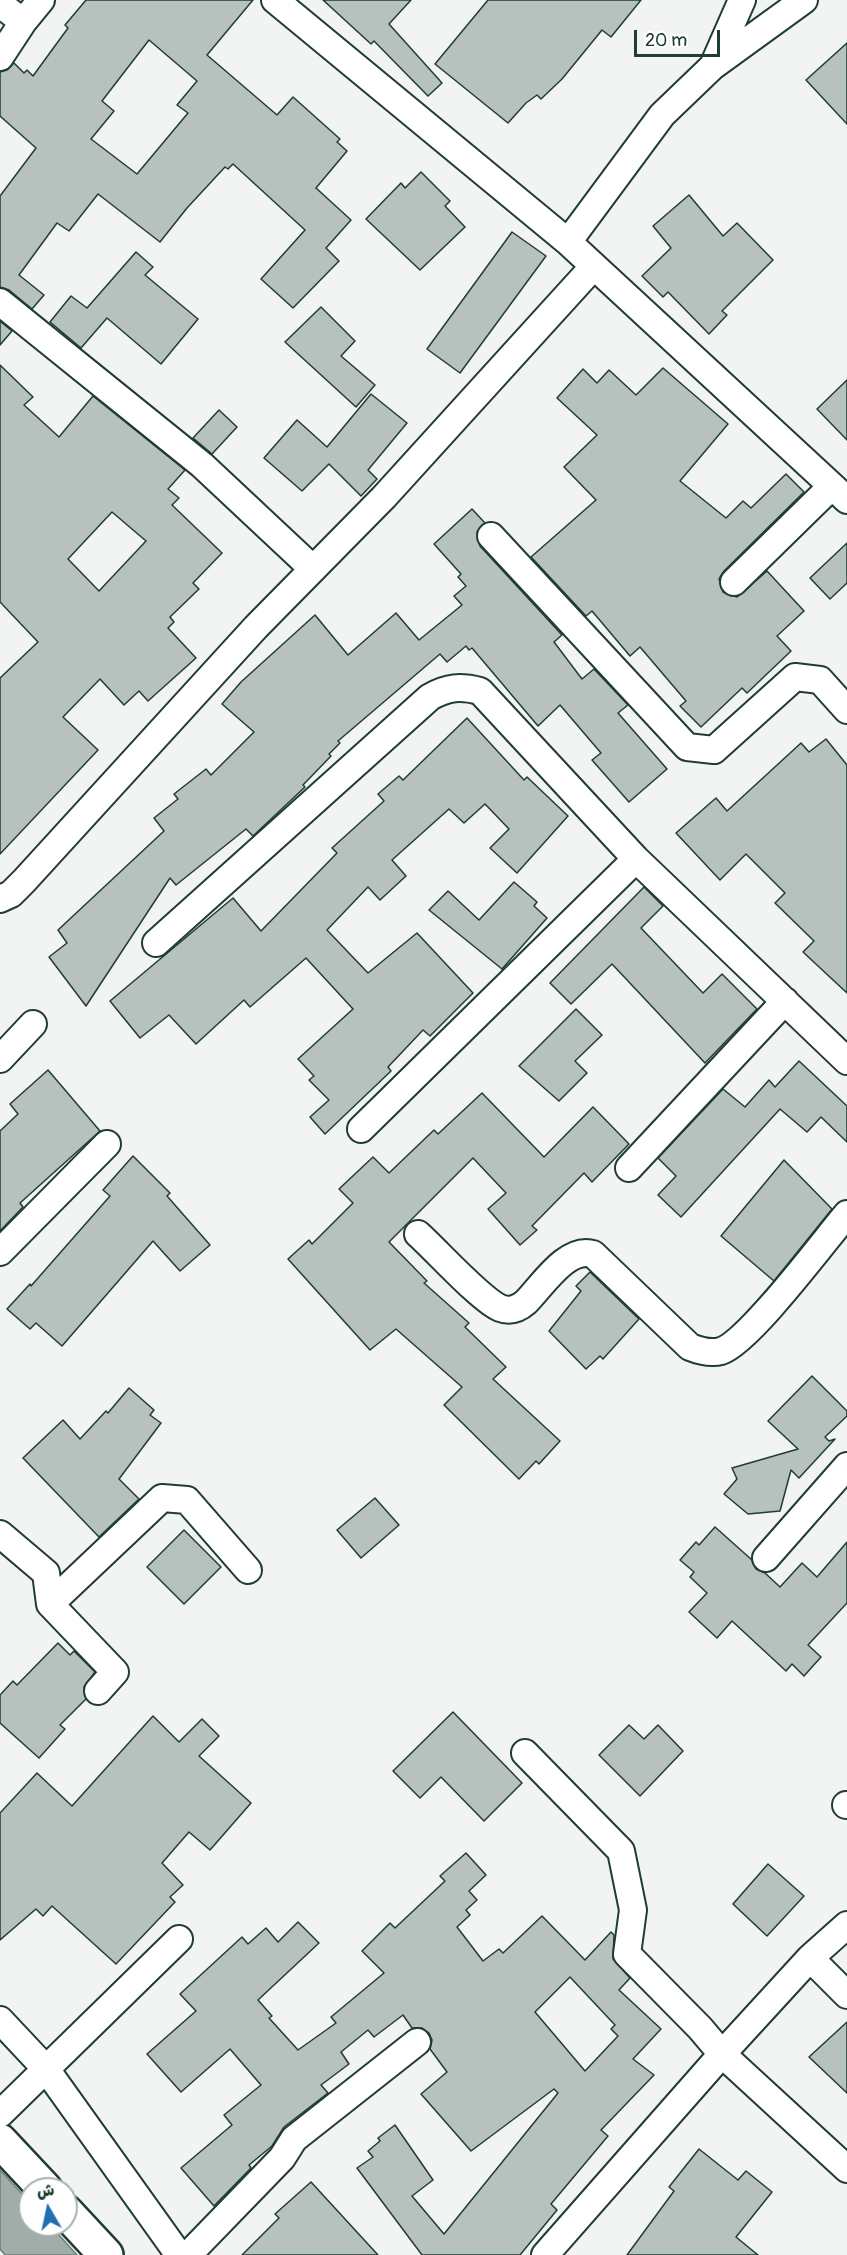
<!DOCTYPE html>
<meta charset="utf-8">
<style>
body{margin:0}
#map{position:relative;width:847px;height:2255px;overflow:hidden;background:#f2f3f3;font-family:Pangolin,"Playpen Sans Arabic",sans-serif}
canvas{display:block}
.north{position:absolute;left:18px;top:2177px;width:60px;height:60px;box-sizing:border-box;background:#fff;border:2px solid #a5b1ae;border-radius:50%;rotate:351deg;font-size:16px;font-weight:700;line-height:24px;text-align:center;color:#1f3d34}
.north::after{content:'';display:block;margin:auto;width:21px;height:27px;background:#1f6fb2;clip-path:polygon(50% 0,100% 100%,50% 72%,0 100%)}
.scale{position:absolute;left:634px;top:30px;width:86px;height:27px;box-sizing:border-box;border:3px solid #1f3d34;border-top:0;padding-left:8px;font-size:18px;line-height:21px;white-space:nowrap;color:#1f3d34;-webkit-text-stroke:4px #fff;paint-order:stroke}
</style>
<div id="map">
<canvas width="847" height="2255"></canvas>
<div class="north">ش</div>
<div class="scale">20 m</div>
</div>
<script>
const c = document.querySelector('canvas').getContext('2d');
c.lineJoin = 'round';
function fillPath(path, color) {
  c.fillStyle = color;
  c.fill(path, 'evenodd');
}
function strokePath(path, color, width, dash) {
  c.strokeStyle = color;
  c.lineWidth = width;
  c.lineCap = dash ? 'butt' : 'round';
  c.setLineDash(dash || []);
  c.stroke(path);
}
const water = new Path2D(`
 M0,2170L30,2203V2225H50L77,2255H5L0,2249Z`);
fillPath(water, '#a1adaa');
strokePath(water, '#6d807b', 1.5);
const building = new Path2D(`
 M86,0H253L207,55L277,115L293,97L340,139L337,142L347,151L316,188L351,220L326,248L339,261L293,308L261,279L305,230L233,164L228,169L225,167L187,208L160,242L98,194L69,231L57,223L19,275L44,295L32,309L9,290L0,287V196L36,148L0,116V72L7,70L14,63L24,73L27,70L33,76L68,28L65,25ZM149,40L197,81L177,105L188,113L137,174L91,139L114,111L102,101Z
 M323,0H411L389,24L442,83L428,96L374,41L371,44Z
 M488,0H641L611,37L602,30L562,79L541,99L537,95L526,103L508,123L435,64Z
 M847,43V124L806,80Z
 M421,172L450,201L445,206L465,227L420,270L366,219L401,183L405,188Z
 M689,195L723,236L737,223L773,260L722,311L727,315L709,334L668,292L663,297L642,276L671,248L653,226Z
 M512,232L546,256L460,373L427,349Z
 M136,252L153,267L145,275L198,319L161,364L107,318L81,348L50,322L71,296L87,308Z
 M321,307L355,341L341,356L375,385L356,407L285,342Z
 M0,321L12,331L0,345Z
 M0,365L33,397L24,405L59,437L93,396L185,470L168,489L179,498L172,505L222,553L193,583L199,589L170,617L174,622L168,628L196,658L148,701L139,691L124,705L100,679L63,717L98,750L0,854V678L38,642L0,602ZM112,512L146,541L99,591L68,559Z
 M663,368L728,424L680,481L726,518L743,501L751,508L786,474L804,492L724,571L719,579L723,592L737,597L767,571L804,611L777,636L791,651L747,693L742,688L701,727L680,706L686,701L640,647L630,656L592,611L586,616L531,557L596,500L564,467L597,435L557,398L583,369L597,383L609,370L636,395Z
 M847,380V440L817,409Z
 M371,394L407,423L368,470L377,479L361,496L329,464L302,491L264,458L297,420L327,447Z
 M219,410L237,427L212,454L193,438Z
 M472,509L485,523L477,532L480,546L562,635L554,642L582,679L594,669L628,705L618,713L667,769L629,802L592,760L601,753L560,705L538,726L472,648L469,650L466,646L447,662L440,654L338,741L340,743L329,754L331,756L303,785L305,787L253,836L246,829L176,885L170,878L86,1006L49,957L67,943L58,930L164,831L154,818L178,799L174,794L206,769L211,775L254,732L222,704L241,682L315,615L348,655L396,613L419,640L462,605L454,596L466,586L458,577L461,574L434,544Z
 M847,543V583L830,599L810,578Z
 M467,718L524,780L527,777L568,816L517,873L490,848L509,829L485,804L464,823L449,809L392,860L406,876L380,900L368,887L327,930L368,973L417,933L473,993L430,1036L423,1030L388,1067L391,1071L325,1134L310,1117L329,1100L309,1080L314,1076L298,1059L353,1009L306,958L250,1007L244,1000L196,1044L169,1015L140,1038L110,1001L233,898L261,931L337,853L332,848L384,801L378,794L399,776L403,780Z
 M826,739L847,765V993L803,952L814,941L775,903L785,893L746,854L720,880L676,833L716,798L727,811L801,743L809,752Z
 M514,882L537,902L534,906L547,918L502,969L429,910L448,891L479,920Z
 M644,887L663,906L641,928L703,993L722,974L757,1009L705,1063L612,964L571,1004L550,983Z
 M576,1009L602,1035L575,1061L587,1073L559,1101L519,1066Z
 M799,1061L847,1106V1142L821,1117L807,1132L780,1109L681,1217L658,1195L676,1176L658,1158L723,1089L745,1107L769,1080L775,1087Z
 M48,1070L100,1131L20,1203L23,1207L0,1231V1131L18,1114L10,1104Z
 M482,1093L544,1157L593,1107L629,1144L592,1182L584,1173L532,1226L537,1230L520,1245L488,1209L506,1193L473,1158L389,1242L427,1281L424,1283L469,1323L465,1327L506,1367L493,1379L560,1441L539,1464L536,1461L519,1479L444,1405L462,1387L396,1329L370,1350L288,1259L309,1240L312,1244L353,1203L339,1189L373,1157L389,1173L434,1130L438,1134Z
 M133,1156L170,1193L167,1196L210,1245L180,1271L153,1241L62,1346L36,1323L30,1329L7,1309L30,1284L31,1286L110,1196L103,1190Z
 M784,1160L832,1209L774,1281L721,1236Z
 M590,1272L639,1319L603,1359L600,1356L586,1369L549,1331L581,1291L576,1286Z
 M812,1376L847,1411V1416L825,1437L829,1441L835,1439L799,1478L791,1470L780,1511L748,1514L724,1494L737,1479L732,1468L798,1449L768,1421Z
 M129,1388L154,1410L150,1415L161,1423L119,1479L139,1499L99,1537L23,1458L63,1420L80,1439L106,1411L108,1413Z
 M375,1498L399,1525L361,1558L337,1530Z
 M715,1527L752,1560L756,1569L765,1573L780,1587L802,1563L817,1577L847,1542V1603L808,1645L821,1657L804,1676L792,1664L786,1671L732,1621L717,1638L689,1612L707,1593L690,1577L694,1572L680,1560L696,1542L699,1545Z
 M184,1530L221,1567L184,1604L147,1567Z
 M58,1643L70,1655L74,1651L95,1672L84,1687L86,1699L60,1725L65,1729L39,1758L0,1723V1695L13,1681L17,1685Z
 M453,1712L522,1783L484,1821L441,1777L420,1798L393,1771Z
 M153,1716L179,1742L202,1719L219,1736L199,1756L251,1803L210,1850L189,1832L162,1863L183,1885L170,1897L175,1902L116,1964L52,1906L43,1916L36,1909L0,1940V1813L37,1773L72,1806Z
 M629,1725L644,1739L658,1725L683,1751L640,1796L599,1755Z
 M466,1853L486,1875L469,1891L477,1900L466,1910L470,1915L457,1927L483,1961L499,1949L503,1953L542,1916L585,1960L611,1932L614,1935L613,1959L630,1978L619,1990L661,2029L633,2059L654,2075L601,2130L608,2136L551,2204L557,2210L520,2255H422L357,2168L373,2157L368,2151L380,2141L378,2138L395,2125L433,2180L412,2196L444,2234L558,2093L554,2089L471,2151L421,2094L447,2072L430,2049L432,2040L429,2033L422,2028H412L403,2015L374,2037L368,2030L341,2052L349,2064L321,2085L328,2093L284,2127L272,2146L249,2165L251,2168L214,2206L181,2168L232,2125L224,2115L261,2085L230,2049L181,2092L147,2054L196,2011L180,1994L242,1937L248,1944L266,1928L278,1942L298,1922L319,1943L258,2000L272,2016L269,2018L298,2050L336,2023L331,2017L384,1973L362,1951L390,1923L395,1928L445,1881L440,1876ZM570,1977L615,2025L611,2029L618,2036L585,2071L535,2012Z
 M768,1864L804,1896L767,1936L733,1904Z
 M847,2022V2093L809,2057Z
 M699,2149L738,2180L746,2171L772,2192L736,2237L758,2255H627L674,2191L669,2187Z
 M311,2182L378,2255H242L279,2218L275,2214Z`);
fillPath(building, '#b7c1bd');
strokePath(building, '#1f3d34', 1.5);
const minor = new Path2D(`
 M275,0L568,242L847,500
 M0,4L23,22L41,0
 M0,57L23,22
 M713,66L742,0
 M568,242L662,115L713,66L804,0
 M0,302L202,465L313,569
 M491,536L687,747L714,750L795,677L820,680L847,710
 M734,582L831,487
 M0,899L11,894L24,881L256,627L384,497L594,266
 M156,943L430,697C448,687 460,686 480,691L636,859L847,1061
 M0,1059L33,1024
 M361,1129L636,859
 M629,1168L785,1001
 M418,1234C436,1250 481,1300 500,1308C510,1312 518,1309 526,1302C542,1286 567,1246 593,1254L690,1347C700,1351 710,1354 721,1351C749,1342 824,1241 847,1214
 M0,1252L107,1144
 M0,1534L46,1573L50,1604L115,1672L98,1691
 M766,1558L847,1466
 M50,1604L162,1498L187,1500L248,1570
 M525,1753L621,1851L633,1910L627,1954L700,2028L722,2054L810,1958L847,1995
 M846,1805H847
 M810,1958L847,1925
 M0,2020L46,2069L179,2255
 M0,2114L179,1939
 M188,2255L282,2158L294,2139L417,2042
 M545,2255L722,2054L847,2169`);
const trunk = new Path2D(`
 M0,2141L45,2189
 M66,2212L106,2255`);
strokePath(minor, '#1f3d34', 30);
strokePath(trunk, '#1f3d34', 38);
strokePath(minor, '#fff', 26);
strokePath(trunk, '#fff', 33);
</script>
